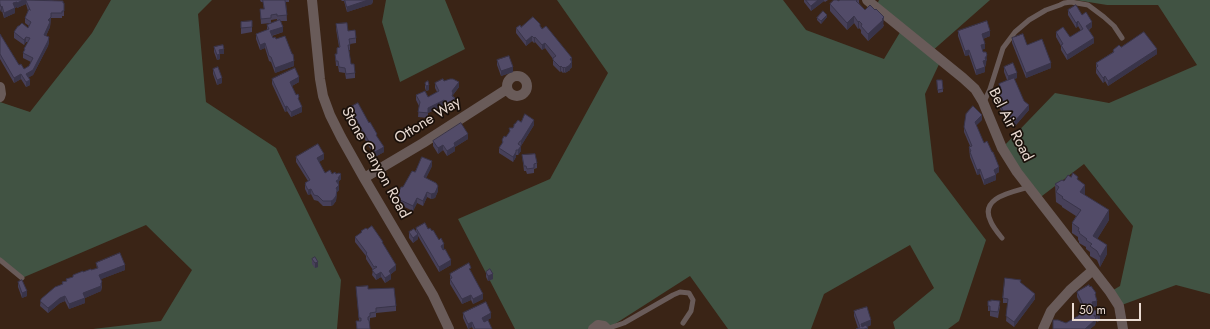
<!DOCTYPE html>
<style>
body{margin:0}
#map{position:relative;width:1210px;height:329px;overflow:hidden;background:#3a2416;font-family:Jost,sans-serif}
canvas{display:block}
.scale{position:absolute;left:1072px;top:303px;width:69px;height:18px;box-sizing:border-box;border:2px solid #eadbd2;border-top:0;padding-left:5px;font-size:12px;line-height:14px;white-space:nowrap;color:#eadbd2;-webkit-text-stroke:3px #1a100a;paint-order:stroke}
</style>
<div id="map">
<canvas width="1210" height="329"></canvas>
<div class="scale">50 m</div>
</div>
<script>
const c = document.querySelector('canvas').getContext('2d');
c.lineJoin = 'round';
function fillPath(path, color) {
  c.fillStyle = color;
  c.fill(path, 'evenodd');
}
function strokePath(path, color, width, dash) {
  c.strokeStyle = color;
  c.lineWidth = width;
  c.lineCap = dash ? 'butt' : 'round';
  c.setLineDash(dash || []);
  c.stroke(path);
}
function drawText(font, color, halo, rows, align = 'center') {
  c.font = font + ' Jost,sans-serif';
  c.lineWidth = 3.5;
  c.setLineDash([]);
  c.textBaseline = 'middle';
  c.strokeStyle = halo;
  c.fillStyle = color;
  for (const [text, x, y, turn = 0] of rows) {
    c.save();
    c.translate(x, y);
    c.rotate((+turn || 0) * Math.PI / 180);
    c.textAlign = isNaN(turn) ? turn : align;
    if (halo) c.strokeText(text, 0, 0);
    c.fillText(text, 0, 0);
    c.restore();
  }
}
fillPath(new Path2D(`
 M111,0H212L198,14L206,102L276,148L341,280L337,329H93L161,321L192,270L146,225L22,278L0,260V102L30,112L92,33Z
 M386,0H445L465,49L400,82L382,22Z
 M557,0H783L806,30L884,59L902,29L876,7L879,0H990L931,52L941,60L925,94L934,171L986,240L959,321L948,329H895L893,322L934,288L910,245L824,294L811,329H728L690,276L607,329H515L458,219L550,179L608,73Z
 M1076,0H1210V294L1176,285L1119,306L1110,292L1120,286L1133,226L1084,164L1038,199L1002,148L1055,93L1109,103L1197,65L1158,5H1107Z`), '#415343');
strokePath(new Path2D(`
 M984,102L990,89L1003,48L1015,32L1029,20L1046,10L1060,5L1064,3L1071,2L1088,5L1104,17L1114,26L1122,38
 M1002,238C998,233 993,227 991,222C978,197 1013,192 1029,187
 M0,260L22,278
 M606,329L624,323L673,295L680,292L689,293L693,300L691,311L683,323`), '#695b59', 5);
strokePath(new Path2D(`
 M312,0L320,79L323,96L330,115L341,137L364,178L433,295L449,329
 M867,0L963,78L975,89L983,102L1002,148L1017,172L1110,292L1119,306L1123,329
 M507 86a10 10 0 1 1 20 0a10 10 0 1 1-20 0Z
 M0,87L1,94L0,97
 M364,178L423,143L507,89
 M593,329L598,325L604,326L607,329
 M1043,329L1051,311L1070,290L1093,270`), '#695b59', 10);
fillPath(new Path2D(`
 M0,0H50L64,3V16H62V18H51L50,27L46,36L49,42L48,46L33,75L29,77L30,85L26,87L21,79L14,83L0,59V34L19,65L24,69L29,66L31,62L23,58V53L24,51V49L28,42H26L24,45L14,38V32L19,26L28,28L29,26L25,23V18L28,11L26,4L17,8V7L15,8V13L4,18L2,11L1,12L0,9Z
 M260,0H289V2H286L287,21H281L283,32L272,36L273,38L276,39L294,66L275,73L271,62L269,61L265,48L260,50L256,39V34L267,30V25L277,21V19L271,20V23L261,24L260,9H264L263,2H261Z
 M341,0H373V1L372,4L347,12L344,1H342Z
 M804,0H828L825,2L824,1L811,11L804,2Z
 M859,0V3L865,10L884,25L883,27L868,41L861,33V30L859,28L858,29L854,23L847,30L830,11V4L838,1Z
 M1068,10L1082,15L1092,27L1089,30L1094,43L1067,60L1061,50V46L1056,37V32L1070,37L1081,31L1078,26L1076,28L1068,15Z
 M827,17L821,24L817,20V18Z
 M241,22L252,27V32L241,34Z
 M336,24L348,31L356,38V43L350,44V50H349L351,64L355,73V78L346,79L345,73L339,72L338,66H336L335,54H337V48L339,47L336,29Z
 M540,26L572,58V67L570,69V70L565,73L564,72L563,73L561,71L560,72L553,65V59L545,48L542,50L535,42L534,43L532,41L526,46L516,33V28L521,27Z
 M958,31L990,36L983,39L985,49H982L987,60L986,61V65L985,66V72L976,75L969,55L965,56L958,36Z
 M1012,38L1027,45L1051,68L1026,78L1012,43Z
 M214,47L224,54H220V59L217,60L214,52Z
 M1121,47L1157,54L1108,86L1105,81L1103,83L1096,73V63L1113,52V50Z
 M497,60L513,72L501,76L497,65Z
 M1004,67L1017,78L1014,79L1024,101L1029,110L1015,126L1009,122L1006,124L996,98V93L1000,92L999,84L1007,80L1004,72Z
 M213,69L222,83L217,85L213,74Z
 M272,79L299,82L292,86L299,101L302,112L291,117L287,111L285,112L272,84Z
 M937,80L943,89V92L938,93Z
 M444,81L459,87L453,95L455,103L450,110L444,105L428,113V118L418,117L419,106L416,100V95L428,97L437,92L435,88V83Z
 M425,83L429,90L426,91L425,88Z
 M349,108L377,137L384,152L375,157L356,124L355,125L353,122V119L349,113Z
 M982,120L976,125L984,143L999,172L996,174V180L984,185L980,174L977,175L970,157L969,147L970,146L964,132V127Z
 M521,122L534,125L521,146H520L521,151L518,155H516V157L513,162L499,153V148L502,144V140L506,137L513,128L514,126V124H515Z
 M468,139L455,147V151L447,156L443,150L438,154L433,146V141Z
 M522,155L537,163V168L534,169V173L527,174L526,171H524Z
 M296,157L324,159L319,162L325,173L336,174L341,179L339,181V184L338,185L339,190L337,192L336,201L333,205L331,206H323L318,201L314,200L311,194L308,195L305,189V183L308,181L296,162Z
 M432,166L426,178L438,191L435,198L431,199L427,197L423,206L417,203L413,211L396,203V198L403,187L415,172Z
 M1078,180L1085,194V195L1109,220L1097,239L1107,254L1100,267L1097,260L1090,256V252L1086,249V247L1079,243V241L1078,240V237L1072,233V223L1076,216L1062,207V206L1056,202L1055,184L1064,181Z
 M416,228L428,229L432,231L444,249H443L451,265L439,272L418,236V239L413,243L409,238V232H416Z
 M367,229L383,244L396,270L391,274V279L385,283L381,277L376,280L372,275L373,270L366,259V256L355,242V237L361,233V231Z
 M312,259L318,267L315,268L312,264Z
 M96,263L125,270L101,279L102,287L101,291L85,298V303L69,309L65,301L60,303L48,313L40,306L41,299L62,284V282L66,281V279L73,277V275L97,269Z
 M471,272L483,299L473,304L471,300L462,304L450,284V274Z
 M486,272L493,279L488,281L486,277Z
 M18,282L27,296L22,298L18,287Z
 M1021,283L1035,299L1014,327L1006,321L1008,303H1003V298Z
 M356,287L368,289L396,306V311L376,313V317L370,318V321L369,322L370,329H357L356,321H359Z
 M1077,292L1096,299L1097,306L1093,307L1094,310L1100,318L1098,322L1096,321L1095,325L1090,329H1053V320L1066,323L1078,316L1083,310L1082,307L1077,297Z
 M988,306H1000L998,318L990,316V311H988Z
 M854,311L871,325L867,327L868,329L858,328L854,316Z
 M463,313L491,318L484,322L492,329H473L472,327L468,329L463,318Z`), '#474059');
fillPath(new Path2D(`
 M23,0H26V4L17,8V3Z
 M368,0H373L372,4L347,12V7Z
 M818,0H824V1L811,11V6Z
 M17,2V7L13,8V3Z
 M2,6V11L1,12V7Z
 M15,8V13L4,18V13Z
 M827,15V17L821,24V21Z
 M854,16V23L847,30V23Z
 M51,17L50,27L44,40V35L48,20Z
 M884,17L883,27L868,41V34Z
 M859,21V28L858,29V22Z
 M1078,21V26L1076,28V23Z
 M1092,22V27L1086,31V26Z
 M283,27V32L270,36V31Z
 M990,31V36L982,39V34Z
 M532,36V41L526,46V41Z
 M26,37V42L24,45V40Z
 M49,37V42L48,46L33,75L26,79V74Z
 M535,37V42L534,43V38Z
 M1094,38V43L1067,60V55Z
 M265,43V48L260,50V45Z
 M545,43V48L542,50V45Z
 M985,44V49L981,50V45Z
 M224,49V54H220V59L217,60V55L219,50Z
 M1157,49V54L1108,86V81Z
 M969,50V55L965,56V51Z
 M987,55L986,65L983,66V61Z
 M572,58V67L570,69V70L565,73V68L570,59Z
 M294,61V66L275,73V68Z
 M1051,63V68L1026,78V73Z
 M561,66V71L560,72V67Z
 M513,67V72L501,76V71Z
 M564,67V72L563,73V68Z
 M985,67V72L976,75V70Z
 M1017,73V78L1008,81V76Z
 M21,74V79L14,83V78Z
 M1105,76V81L1103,83V78Z
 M299,77V82L290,87V82Z
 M222,78V83L217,85V80Z
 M30,80V85L26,87V82Z
 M459,82V87L453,95V98L452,101V91Z
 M429,85V90L426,91V86Z
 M455,98V103L450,110V105Z
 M444,100V105L428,113V118V108Z
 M1029,105V110L1015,126V121Z
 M287,106V111L285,112V107Z
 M302,107V112L291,117V112Z
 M982,115V120L975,127V122Z
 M1009,117V122L1006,124V119Z
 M534,120V125L521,146V141Z
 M468,134V139L455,147V151L447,156V151L454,143Z
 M443,145V150L438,154V148Z
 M521,146V151L518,155V150Z
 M384,147V152L375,157V152Z
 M516,152V157L513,162V157Z
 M324,154V159L317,163V158Z
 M432,161V166L424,182V177Z
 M999,167V172L994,175V170Z
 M980,169V174L977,175V170Z
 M341,174V179L339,181V184L336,186V181Z
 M996,175V180L984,185V180Z
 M339,185V190L337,192L336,201L333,205L331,206V201L336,188Z
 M1085,185V194L1080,202V192Z
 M438,186V191L435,198L431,199V194Z
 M311,189V194L308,195V190Z
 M427,192V197L423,206V201Z
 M417,198V203L413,211V206Z
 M1109,210V220L1093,246V236Z
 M418,234V239L413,243V238Z
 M444,244V249L441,251V246Z
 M1107,245V254L1100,267V257Z
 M451,260V265L439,272V267Z
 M318,262V267L315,268V263Z
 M125,265V270L99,280V275Z
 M396,265V270L391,274V279L385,283V278L389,271Z
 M381,272V277L376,280V275Z
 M493,274V279L488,281V276Z
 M102,282L101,291L85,298V303L69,309V304L83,293L101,283Z
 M27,291V296L22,298V293Z
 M483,294V299L473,304V299Z
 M1035,294V299L1014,327V322Z
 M471,295V300L462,304V299Z
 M65,296V301L60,303L48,313V308L60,298Z
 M1097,301V306L1092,307V302Z
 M491,313V318L482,323V318Z
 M1100,313V318L1098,322V317Z
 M1096,317V322L1095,325L1090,329H1085L1094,321Z
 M871,320V325L861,329V324Z
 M472,322V327L468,329V324Z`), '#393449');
const building = new Path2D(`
 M0,0H23L17,3V2L13,3L15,8L4,13L2,6L1,7L0,4Z
 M26,0L63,1V3H64V11H62V13H51V17L48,20L50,22L44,35L49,37L48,41L33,70L26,74L30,80L26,82L21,74L14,78L0,54V34L19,65L21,64L24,69L29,66L33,58L23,53L25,49H24L30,38L26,37L24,40L14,32L18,26H19L22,23L28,28L31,22L25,18L29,9L30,10Z
 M263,0H285L287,15L277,16V14L271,15V18L261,19L260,9H264Z
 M345,0H368L347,7Z
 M806,0H818L811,6Z
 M834,0H837L838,1L840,0H857L856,1L865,10L870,5L875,10L876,9L884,17L882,19L883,20L868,34L861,26L862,24L859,21L858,22L854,16L847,23L830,4Z
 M1076,5L1082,15L1086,12L1092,22L1086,26L1094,38L1067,55L1061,45L1063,44L1056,32L1063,27L1070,37L1083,29L1078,21L1076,23L1068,10Z
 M823,11L827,15L821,21L817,18Z
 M533,17L540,24V26L542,29L546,26L572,58L570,59L572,62L570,64V65L565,68L564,67L563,68L561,66L560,67L553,60V58L556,56L545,43L542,45L535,37L534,38L532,36L526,41L516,28L520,25L521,27Z
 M280,20L283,27L270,31L273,38L275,37L276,39L285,36L292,54H293L294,61L275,68L271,57L269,56L265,43L260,45L256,34L269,29L267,25Z
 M252,21V27L241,28V22Z
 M987,21L990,31L982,34L985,44L981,45L983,52H986L987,55L985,58L986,60L983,61L985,67L976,70L969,50L965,51L958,31Z
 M347,23L348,31L355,30L356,38L349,39L350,45H348L351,64H354L355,73L346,74L345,68L339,67L338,61H336L335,54H337V48L340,47L336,24Z
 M1144,32L1157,49L1108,81L1105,76L1103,78L1096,68L1098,66L1096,63L1114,52L1113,50L1119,45L1121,47Z
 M1023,34L1027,45L1042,39L1051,63L1026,73L1012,38Z
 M223,45L224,49L219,50L220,54L217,55L214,47Z
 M509,56L513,67L501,71L497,60Z
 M1013,63L1017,73L1008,76L1004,67Z
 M218,67L222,78L217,80L213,69Z
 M295,68L299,77L290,82L296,95L298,94L299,97L298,98L302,107L291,112L287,106L285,107L272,79Z
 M1014,78L1024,101L1029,105L1015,121L1009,117L1006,119L996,93L1001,91L1000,89L1001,88L999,84Z
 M443,79L444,81L450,79H453L459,82L452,91L453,93L452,96L455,98L450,105L444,100L428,108V113L418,112L420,102L416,95L425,91L428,97L439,91L435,83Z
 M937,80H942L943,89L938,90Z
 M428,81L429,85L426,86L425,83Z
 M358,103L369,123L370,122L377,134L376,135L384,147L375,152L356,119L355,120L353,117L354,116L349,108Z
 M973,106L982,115L975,122L984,143L987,141L992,152H993L999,167L994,170L996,175L984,180L980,169L977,170L970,152L971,151L969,147L972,146L964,127L966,114Z
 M525,114L534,120L521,141H520L518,144L521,146L518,150H516V152L513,157L499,148L503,142L502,140L504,136L506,137L510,131L509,128H513L514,126V124H515L518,120L521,122Z
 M461,123L468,134L454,143L455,146L447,151L443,145L438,148L433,141Z
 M318,144L324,154L317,158L325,173L330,170L332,174L335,172L336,174L339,173L341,174L338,178L339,179L336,181L339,185L336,188L337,190L336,196L333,200L331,201H323L318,196L314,195L311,189L308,190L305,184H306L305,183L310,180L296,157Z
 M535,154L537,163L534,164V168L527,169L526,166H524L522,155Z
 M422,157L432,161L424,177L436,183L438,186L435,193L431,194L427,192L423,201L417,198L413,206L396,198L401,187H403L412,171L415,172Z
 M1073,173L1078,177L1077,179L1085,185L1080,192L1109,210L1093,236L1107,245L1100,257L1097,251L1090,246L1092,244L1086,240L1087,239L1079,233L1080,232L1078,231L1079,228L1072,223L1081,210L1062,198L1063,197L1056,192L1059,187L1055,184L1062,180L1064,181L1068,175L1071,177Z
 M425,223L428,229L430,228L432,231L433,230L439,240L441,238L444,244L441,246L443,250L445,249L451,260L439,267L416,228Z
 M372,226L383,242H382L396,265L389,271L391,274L385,278L381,272L376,275L372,270L377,267L376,266L374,267L366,254L367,253L355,237L362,232L361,231L366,228L367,229Z
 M414,229L418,234L413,238L409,232Z
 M120,253L125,265L99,275L102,282L101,283V286L83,293L85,298L69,304L65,296L60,298L48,308L40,301L41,300V299L55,287L63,284L62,282L67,281L66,279L73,277V275L83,271V272L91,269V270L98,268L96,263Z
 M315,257L318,262L315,263L312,259Z
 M469,263L471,268L469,269L470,270L483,294L473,299L471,295L462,299L450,279L452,278L450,274Z
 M490,269L493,274L488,276L486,272Z
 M1005,278L1021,280L1020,282L1035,294L1014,322L1006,316L1008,299L1003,298Z
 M22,280L27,291L22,293L18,282Z
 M1089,285L1090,287L1091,286L1096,293L1095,294L1097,301L1092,302L1094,310L1100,313L1098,317L1094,315V316L1096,317L1095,320L1085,329H1053V320H1058L1066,323L1078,316L1084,309L1082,302L1077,292Z
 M368,286V289L394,288L396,306L376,308V312L370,313V316L368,317V320H369L370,329H357L356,321H361V318H359L356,287Z
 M991,300L1000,301L998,312L990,311V306H988V301H991Z
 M486,302L491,313L482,318L484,322L488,320L492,329H475L472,322L468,324L463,313Z
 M867,307L871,320L861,324L862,327L866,325L868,328L864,329H856L860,327L854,311Z`);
fillPath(building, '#524b68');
strokePath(building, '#393449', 1);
drawText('15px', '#eadbd2', '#1a100a', [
 ["Ottone Way",428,121,-32],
 ["Bel Air Road",1010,125,63],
 ["Stone Canyon Road",375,163,61]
]);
</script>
